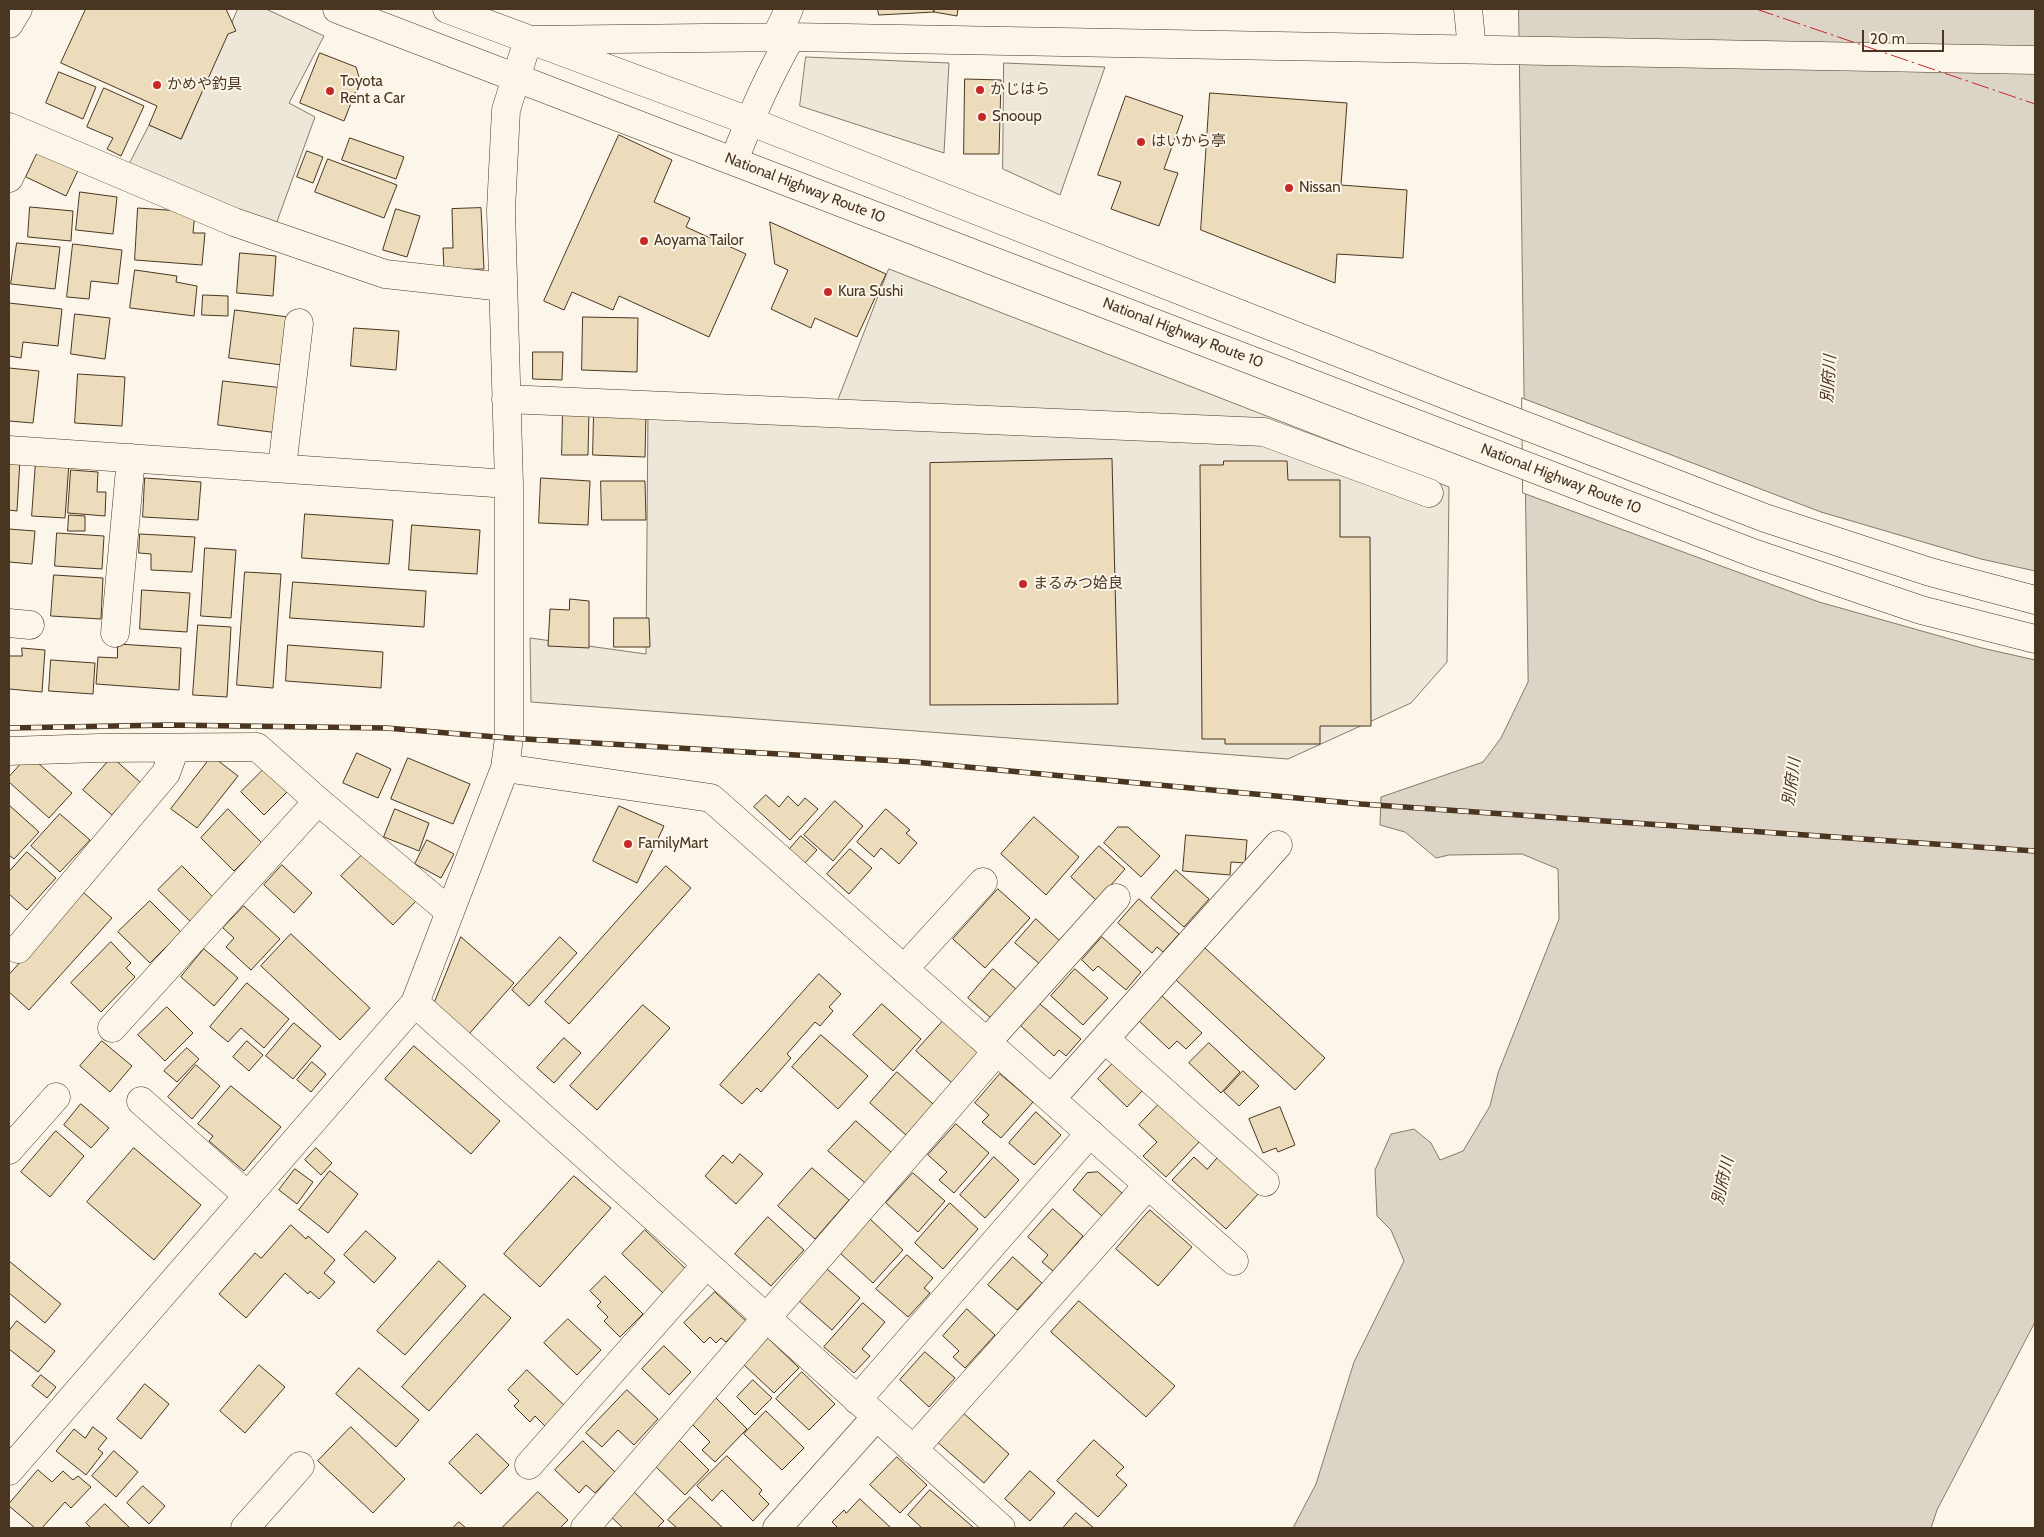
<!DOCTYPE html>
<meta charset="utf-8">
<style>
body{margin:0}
#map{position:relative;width:2044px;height:1537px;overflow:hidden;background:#fbf6e9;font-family:Cabin,sans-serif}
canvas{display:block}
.frame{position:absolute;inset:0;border:10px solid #4a3520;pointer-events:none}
.scale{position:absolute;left:1862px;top:30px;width:82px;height:22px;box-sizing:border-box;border:2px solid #4a3520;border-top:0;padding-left:6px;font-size:15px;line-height:18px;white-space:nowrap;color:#4a3520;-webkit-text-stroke:4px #fbf6e9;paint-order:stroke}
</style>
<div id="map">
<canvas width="2044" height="1537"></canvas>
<div class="frame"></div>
<div class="scale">20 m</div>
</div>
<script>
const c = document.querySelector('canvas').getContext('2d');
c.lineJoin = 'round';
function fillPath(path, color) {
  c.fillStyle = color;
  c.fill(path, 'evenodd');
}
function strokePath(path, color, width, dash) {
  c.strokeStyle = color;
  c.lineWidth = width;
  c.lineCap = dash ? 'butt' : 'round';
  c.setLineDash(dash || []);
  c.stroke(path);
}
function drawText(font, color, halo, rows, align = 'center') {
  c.font = font + ' Cabin,"Noto Sans JP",sans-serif';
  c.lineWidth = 4;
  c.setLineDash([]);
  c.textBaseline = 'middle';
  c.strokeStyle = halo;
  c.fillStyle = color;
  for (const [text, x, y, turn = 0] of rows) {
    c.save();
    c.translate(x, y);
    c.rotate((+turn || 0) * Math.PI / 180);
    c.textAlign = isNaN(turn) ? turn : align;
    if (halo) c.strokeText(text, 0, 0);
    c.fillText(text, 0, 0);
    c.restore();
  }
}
const parking = new Path2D(`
 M238,9H266L324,36L289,103L315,117L275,227L128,166L149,125L181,139Z
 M806,57L949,63L944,153L800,106Z
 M1004,63L1105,67L1060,195L1003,169Z
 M889,269L1449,487L1447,662L1411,703L1288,759L531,702L530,638L646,654L648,411L830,419Z`);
fillPath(parking, '#ede7d9');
strokePath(parking, '#887966', 1);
const water = new Path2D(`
 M1519,9H2035V1322L1937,1510L1931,1528H1293L1316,1484L1354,1362L1404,1261L1391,1230L1377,1216L1375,1170L1391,1134L1414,1129L1431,1143L1440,1160L1463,1151L1490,1106L1498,1073L1559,919L1558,869L1522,854L1449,855L1436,858L1405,832L1380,825L1381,797L1483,762L1501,738L1528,682Z`);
fillPath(water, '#dcd4c6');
strokePath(water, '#887966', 1);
const pier = new Path2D(`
 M1522,398L1821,512L1981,559L2035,571V660L1982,648L1819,602L1523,493Z`);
fillPath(pier, '#fbf6e9');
strokePath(pier, '#887966', 1);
const building = new Path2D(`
 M86,9H226L236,31L228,34L181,139L149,125L157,106L61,63Z
 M878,9H934V12L879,15Z
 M934,9H958L957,16L934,12Z
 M320,53L356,67L360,80L344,121L300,103Z
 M59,72L96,87L83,119L46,103Z
 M965,79L1001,80L999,154H964Z
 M104,88L144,106L121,156L107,149L113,138L87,127Z
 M1210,93L1347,103L1341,185L1407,190L1403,258L1337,254L1335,283L1201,230Z
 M1126,96L1183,116L1164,169L1178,173L1159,226L1111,209L1121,182L1098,175Z
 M619,135L672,160L654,202L690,218L686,227L746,254L709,337L619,296L613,310L572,292L564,310L544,301Z
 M350,138L404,157L396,179L342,160Z
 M41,145L81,164L66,196L26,177Z
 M307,151L323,157L313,183L297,177Z
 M328,159L397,185L384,218L315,192Z
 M80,192L117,197L113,234L76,230Z
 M30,207L73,211L71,241L28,237Z
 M138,208L195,212L193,233H205L202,265L135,260Z
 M481,208L484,269L444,270L443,248H453L452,209Z
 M396,209L420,216L407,257L383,250Z
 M770,222L886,274L857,337L815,318L811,328L771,309L788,270L775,264Z
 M17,243L60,247L55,289L11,284Z
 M73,244L122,250L118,284L91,281L89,299L67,297Z
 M240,253L276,256L273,296L237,293Z
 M135,270L177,276L176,282L197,286L194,316L130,308Z
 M203,295L228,296V316L202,315Z
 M9,303L62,309L58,346L23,342L21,358L9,356Z
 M235,310L288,317L282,365L229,358Z
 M75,314L110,318L105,359L71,354Z
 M583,317L638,318L637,372L582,370Z
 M354,328L399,331L396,370L351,366Z
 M533,352H563L562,380L533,379Z
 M9,368L39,371L33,423L9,421Z
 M78,374L125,377L122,426L75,423Z
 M223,381L283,388L278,433L218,425Z
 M563,410L589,411L588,455H562Z
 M594,412L646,413L645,457L593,455Z
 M9,459H20L17,511L9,510Z
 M1112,459L1118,704L930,705V463Z
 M36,461L69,463L65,518L32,516Z
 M1224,461H1287L1288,480H1340V537H1370L1371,726H1320V744H1225V739H1202L1200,465H1223Z
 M71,470L98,472L97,492H106L105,516L68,513Z
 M145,478L201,482L198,520L143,517Z
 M541,478L590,481L588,525L539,523Z
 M601,481H645L646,520H602Z
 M305,514L393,520L389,564L302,558Z
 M69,515L85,516V531H68Z
 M412,525L480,530L477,574L409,570Z
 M9,529L35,531L32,564L9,562Z
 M57,533L104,536L102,569L55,566Z
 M140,534L195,537L192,572L151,570V554L139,553Z
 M205,548L236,550L231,618L201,616Z
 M245,572L281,574L273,688L237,685Z
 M54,575L103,578L101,619L51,616Z
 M293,582L426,591L424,627L290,618Z
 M142,590L190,593L187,632L140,629Z
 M570,599L589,601V648L548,646L550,609L569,610Z
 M614,618H649L650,647H614Z
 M198,625L231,627L227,697L193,695Z
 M118,644L181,648L179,690L96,684L98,657L117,658Z
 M288,645L383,652L381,688L286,681Z
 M22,648L45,650L42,692L9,689V656H22Z
 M51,660L95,663L93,694L49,691Z
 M357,753L391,769L378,798L343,783Z
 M29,755L72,793L49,818L9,782V777Z
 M212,756L238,776L197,828L171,809Z
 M112,757L141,783L112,815L83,790Z
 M408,758L470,784L453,824L391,799Z
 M264,769L287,792L264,815L241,792Z
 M766,795L779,807L788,796L798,806L805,798L818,809L790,840L754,807Z
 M835,801L863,826L833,861L804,835Z
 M9,805L39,832L14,859L9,855Z
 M619,806L664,826L637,883L593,861Z
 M228,809L262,843L234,871L201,838Z
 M395,809L429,823L419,851L384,837Z
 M886,809L910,830L906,833L917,843L899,864L881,848L874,857L857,842Z
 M60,814L90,840L60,872L31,846Z
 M1034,817L1079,857L1046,895L1001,854Z
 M1118,827H1128L1160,856L1141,877L1104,843Z
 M1186,835L1247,840L1245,863L1231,862L1230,875L1183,871Z
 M801,836L817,850L804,864L788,851Z
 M427,840L454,854L441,878L415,864Z
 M1099,846L1125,869L1097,901L1071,877Z
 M850,849L872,868L849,894L827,874Z
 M27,852L56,878L27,910L9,894V872Z
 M364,853L416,901L393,925L341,876Z
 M282,865L312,893L294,913L264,885Z
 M182,866L215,899L192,923L158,890Z
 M666,866L691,888L569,1024L545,1002Z
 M1176,870L1209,899L1184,927L1151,898Z
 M998,889L1030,918L985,968L953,939Z
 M83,892L112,918L29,1010L9,992V975Z
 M1139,899L1179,934L1163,952L1157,947L1152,953L1118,923Z
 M150,901L181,932L150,963L118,932Z
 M244,906L280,939L251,970L226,947L234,938L223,928Z
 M1036,919L1061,942L1041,965L1015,943Z
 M291,934L370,1008L340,1040L261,966Z
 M461,937L514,983L469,1034L434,1004Z
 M560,937L577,953L529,1006L512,990Z
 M1102,937L1141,972L1126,990L1098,966L1093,971L1082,960Z
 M111,942L131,963L126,968L135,977L101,1012L71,983Z
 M1205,948L1325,1058L1295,1090L1176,980Z
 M204,949L238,978L214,1006L181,977Z
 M993,969L1017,990L992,1019L968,998Z
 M1075,969L1108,998L1083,1025L1051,996Z
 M819,974L841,994L829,1007L833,1011L820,1026L815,1022L787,1054L791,1058L761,1092L757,1088L742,1104L720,1085Z
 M247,983L289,1019L264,1048L241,1028L228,1042L210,1027Z
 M1161,995L1202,1033L1186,1049L1177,1041L1169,1049L1138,1020Z
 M882,1004L921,1039L893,1071L853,1035Z
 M1040,1004L1081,1039L1066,1056L1059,1050L1054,1056L1021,1026Z
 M643,1005L670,1028L597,1110L570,1086Z
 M167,1007L193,1033L165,1061L138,1035Z
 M943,1021L978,1053L952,1083L916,1051Z
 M294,1023L321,1046L293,1079L266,1056Z
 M821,1035L868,1076L838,1109L792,1067Z
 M564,1038L581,1053L554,1083L537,1068Z
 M102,1041L132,1066L110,1092L80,1066Z
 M247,1041L263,1055L249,1071L233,1057Z
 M1209,1043L1240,1072L1221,1093L1189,1063Z
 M414,1046L500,1121L471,1154L385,1079Z
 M187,1048L199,1059L177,1082L164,1071Z
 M312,1062L326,1074L311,1092L297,1080Z
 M1114,1062L1143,1090L1127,1107L1098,1079Z
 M196,1065L220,1086L192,1119L168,1097Z
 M1243,1071L1259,1086L1239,1106L1224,1092Z
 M897,1072L933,1104L906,1135L870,1103Z
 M1000,1074L1033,1102L1001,1138L982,1122L989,1115L975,1103Z
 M231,1086L281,1127L244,1171L209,1141L213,1136L198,1124Z
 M1160,1103L1200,1141L1166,1177L1143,1156L1157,1142L1139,1125Z
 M81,1104L109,1128L91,1148L64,1125Z
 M1280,1107L1295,1145L1278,1152L1276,1148L1263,1153L1249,1119Z
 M1036,1112L1061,1135L1034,1165L1009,1143Z
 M856,1121L892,1153L865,1183L828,1151Z
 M956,1124L989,1153L954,1193L939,1180L947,1172L928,1155Z
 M56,1131L84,1156L50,1197L21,1172Z
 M134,1148L201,1205L154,1260L87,1202Z
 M316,1148L332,1163L321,1175L305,1160Z
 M740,1154L763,1174L736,1204L705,1176L723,1155L732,1163Z
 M1220,1155L1260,1192L1226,1229L1172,1180L1194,1157L1207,1169Z
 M994,1157L1019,1180L985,1218L960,1195Z
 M812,1168L849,1200L815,1239L778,1206Z
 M295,1169L313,1182L297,1204L279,1190Z
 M330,1171L358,1194L328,1233L299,1210Z
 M1098,1172L1122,1193L1102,1216L1073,1190L1087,1173Z
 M913,1173L945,1201L918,1232L886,1203Z
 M574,1176L611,1208L540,1287L504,1254Z
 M950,1203L978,1229L943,1269L915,1243Z
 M1053,1209L1083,1236L1053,1271L1042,1262L1048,1255L1028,1237Z
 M1150,1210L1192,1247L1158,1286L1116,1249Z
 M768,1217L804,1250L771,1286L735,1254Z
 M870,1219L903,1250L873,1283L840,1253Z
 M291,1225L306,1239L308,1236L335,1260L324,1273L335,1282L319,1299L310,1291L308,1294L285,1273L246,1318L219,1294L255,1253L261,1258Z
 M645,1230L688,1271L665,1295L622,1254Z
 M366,1231L396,1258L374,1283L344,1255Z
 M907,1255L933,1278L924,1288L930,1293L908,1317L876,1289Z
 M1013,1257L1042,1283L1017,1310L988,1285Z
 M9,1261L61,1304L45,1323L9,1293Z
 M439,1261L466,1286L405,1355L377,1331Z
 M827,1269L860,1298L832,1330L798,1300Z
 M605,1276L643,1314L620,1337L604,1321L608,1317L597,1306L601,1302L590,1291Z
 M715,1292L746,1321L726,1342L721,1338L716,1343L710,1337L704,1343L684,1323Z
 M484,1294L511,1318L429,1411L402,1387Z
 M1079,1301L1175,1386L1146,1417L1051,1332Z
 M863,1303L885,1322L862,1349L870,1356L854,1373L824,1347Z
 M967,1309L995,1335L965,1368L953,1357L959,1351L943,1336Z
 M568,1319L601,1350L577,1375L544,1343Z
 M17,1321L55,1351L38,1372L9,1349V1331Z
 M768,1338L799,1368L774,1393L743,1364Z
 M664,1346L691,1372L669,1395L642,1369Z
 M925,1352L955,1378L929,1407L900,1380Z
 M259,1365L285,1387L245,1433L220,1411Z
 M359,1368L419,1420L396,1447L336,1394Z
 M527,1370L567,1408L547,1428L535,1416L530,1422L514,1406L519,1401L508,1390Z
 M802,1372L835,1404L809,1430L776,1399Z
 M41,1375L56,1387L47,1398L32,1386Z
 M753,1380L772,1398L755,1415L737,1397Z
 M145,1384L169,1404L141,1439L117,1419Z
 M627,1390L658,1419L634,1445L618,1430L602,1447L586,1433Z
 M716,1398L747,1429L715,1462L702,1450L710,1442L691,1423Z
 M766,1411L804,1448L782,1470L744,1434Z
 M961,1411L1009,1454L984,1483L935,1440Z
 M93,1427L107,1438L98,1449L103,1453L86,1475L56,1451L74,1429L85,1438Z
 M351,1427L405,1479L373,1513L318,1461Z
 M477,1434L509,1465L481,1494L449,1463Z
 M678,1439L709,1470L685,1495L653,1464Z
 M1094,1440L1124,1467L1116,1475L1127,1485L1098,1517L1057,1481Z
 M583,1441L615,1472L595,1493L586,1485L579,1493L555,1470Z
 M114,1451L138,1472L116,1497L92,1476Z
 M727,1456L762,1490L759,1494L769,1504L753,1521L722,1490L712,1501L697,1486Z
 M897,1457L927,1485L900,1513L870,1485Z
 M38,1470L52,1482L63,1471L73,1480L78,1476L91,1487L71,1508L65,1502L42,1528H35L9,1506V1504Z
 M1030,1471L1055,1493L1030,1521L1005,1499Z
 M143,1486L165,1506L149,1524L127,1503Z
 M631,1489L664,1521L657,1528H623L607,1513Z
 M930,1490L973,1527L971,1528H922L908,1515Z
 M538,1492L568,1520L560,1528H502Z
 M690,1497L723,1528H677L668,1520Z
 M860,1499L891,1528H838L832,1522L844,1510L846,1513Z
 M105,1504L130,1528H91L86,1523Z
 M1076,1513L1094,1528H1063Z
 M459,1522L466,1528H453Z`);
fillPath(building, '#ecdcbc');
strokePath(building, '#4a3520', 1);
const minor = new Path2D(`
 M1468,9L1472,49
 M9,24L18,9
 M776,37L789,9
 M9,127L234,222L385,274L503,287
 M734,161C750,118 768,77 791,37
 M9,178L29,136
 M506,399L1264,432L1429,493
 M9,450L509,484
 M282,468L299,323
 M9,623L30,625
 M115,633L131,458
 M9,751L99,748L257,747L318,801L450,912
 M505,768L711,798L1234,1261
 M18,949L166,773L175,748
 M904,969L983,882
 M415,1003L1001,1528
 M112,1028L318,801
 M1105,1039L1265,1182
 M987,1042L1116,898
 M1051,1099L1278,845
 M141,1101L248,1196
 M9,1150L56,1097
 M857,1400L1090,1133
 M913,1450L1148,1185
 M529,1465L706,1265
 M9,1471L415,1003L505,768L509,738V484L501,210L506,110L528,40L791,37L2035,60
 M245,1528L300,1466
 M585,1528L997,1051
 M777,1528L876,1417`);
const highway = new Path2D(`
 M337,9L1753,553L1921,610L2035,639
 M447,9L749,121L1469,404L1765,518L1930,572L2035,600`);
strokePath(minor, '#4a3520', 29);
strokePath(highway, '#4a3520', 29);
strokePath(minor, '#fbf6e9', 28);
strokePath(highway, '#fbf6e9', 28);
const rail = new Path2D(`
 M9,728L168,725L386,728L509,738L914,762L1361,804L2035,851`);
strokePath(rail, '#4a3520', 5.5);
strokePath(rail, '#fbf6e9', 4, [11]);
strokePath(new Path2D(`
 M1756,9L2035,104`), '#c62828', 1, [18, 4, 2.5, 4]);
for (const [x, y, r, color] of [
 [157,85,5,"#c62828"],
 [980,90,5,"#c62828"],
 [330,91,5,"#c62828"],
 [982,117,5,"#c62828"],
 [1141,142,5,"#c62828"],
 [1289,188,5,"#c62828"],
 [644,241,5,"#c62828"],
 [828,292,5,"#c62828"],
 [1023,584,5,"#c62828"],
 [628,844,5,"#c62828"]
]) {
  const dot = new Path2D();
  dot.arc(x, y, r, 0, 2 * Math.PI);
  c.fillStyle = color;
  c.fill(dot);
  strokePath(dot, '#fbf6e9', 2);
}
drawText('15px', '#4a3520', '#fbf6e9', [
 ["Toyota",340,82],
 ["Rent a Car",340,99],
 ["かめや釣具",167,85],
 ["かじはら",990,90],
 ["Snooup",992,117],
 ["はいから亭",1151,142],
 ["Nissan",1299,188],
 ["Aoyama Tailor",654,241],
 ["Kura Sushi",838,292],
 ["まるみつ姶良",1033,584],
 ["FamilyMart",638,844]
], 'left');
drawText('15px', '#4a3520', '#fbf6e9', [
 ["National Highway Route 10",805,188,21],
 ["National Highway Route 10",1183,333,21],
 ["National Highway Route 10",1561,479,21]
]);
drawText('italic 16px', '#4a3520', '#fbf6e9', [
 ["別府川",1829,379,-86],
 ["別府川",1792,782,-82],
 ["別府川",1723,1181,-77]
]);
</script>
